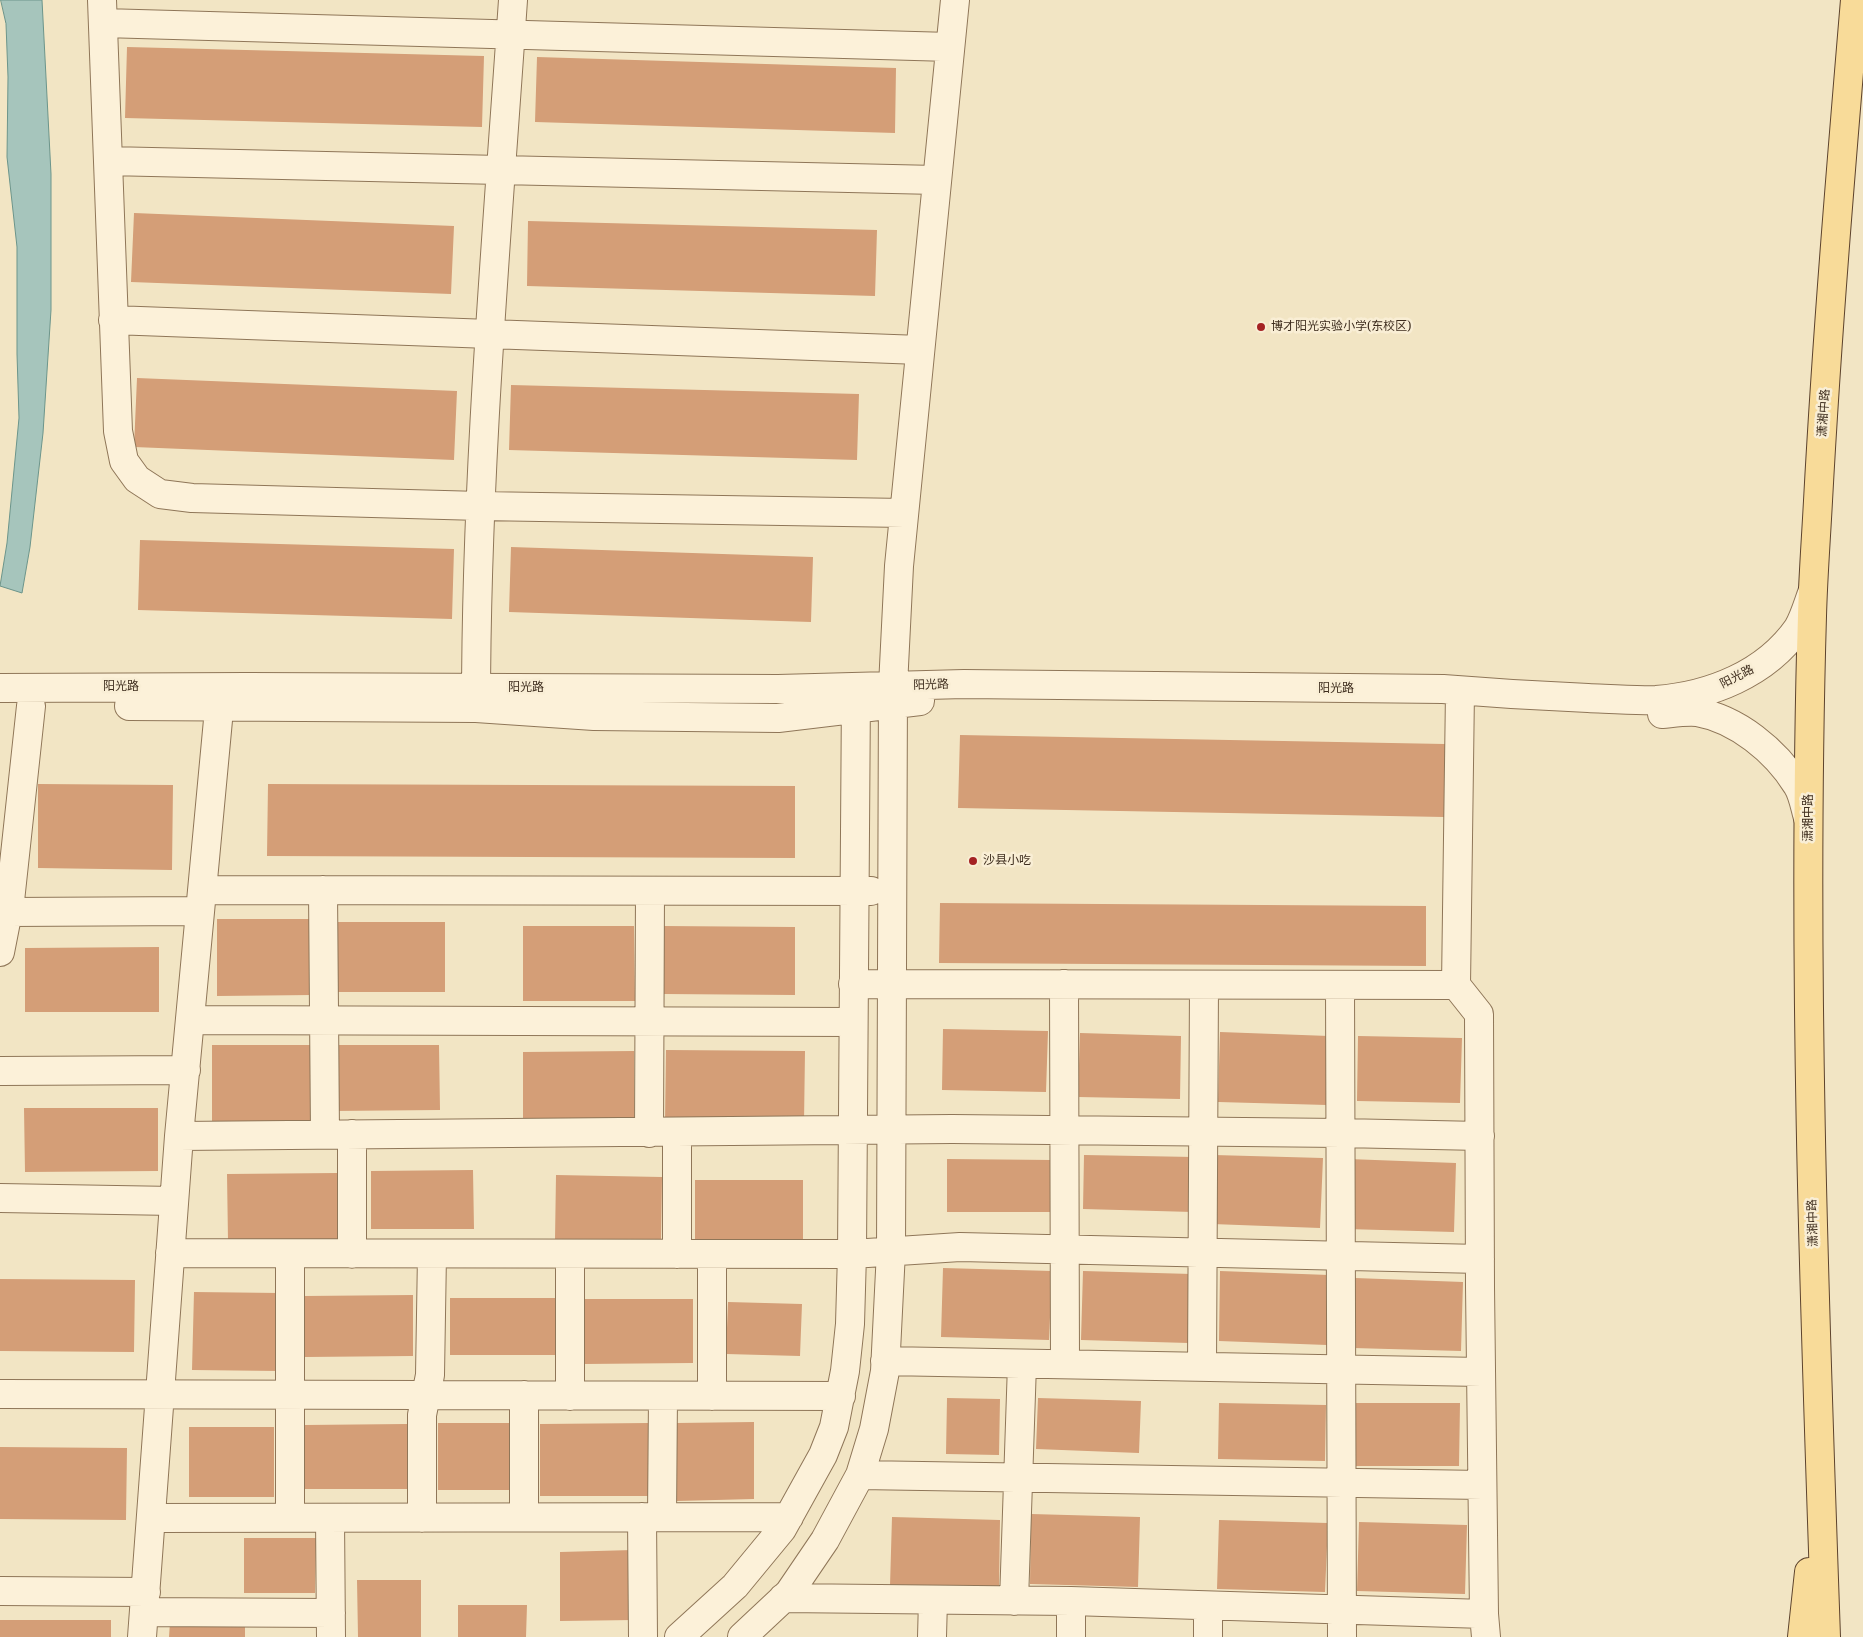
<!DOCTYPE html>
<meta charset="utf-8">
<style>
body{margin:0}
canvas{display:block;background:#f2e5c4}
</style>
<canvas width="1863" height="1637"></canvas>
<script>
const c = document.querySelector('canvas').getContext('2d');
c.lineJoin = 'round';
function fillPath(path, color) {
  c.fillStyle = color;
  c.fill(path, 'evenodd');
}
function strokePath(path, color, width, dash) {
  c.strokeStyle = color;
  c.lineWidth = width;
  c.lineCap = dash ? 'butt' : 'round';
  c.setLineDash(dash || []);
  c.stroke(path);
}
function drawText(font, color, halo, rows, align = 'center') {
  c.font = font + ' "Noto Serif","Noto Sans SC",serif';
  c.lineWidth = 5;
  c.setLineDash([]);
  c.textBaseline = 'middle';
  c.strokeStyle = halo;
  c.fillStyle = color;
  for (const [text, x, y, turn = 0] of rows) {
    c.save();
    c.translate(x, y);
    c.rotate((+turn || 0) * Math.PI / 180);
    c.textAlign = isNaN(turn) ? turn : align;
    if (halo) c.strokeText(text, 0, 0);
    c.fillText(text, 0, 0);
    c.restore();
  }
}
const water = new Path2D(`
 M1,0H42L51,174V310L43,433L30,547L22,593L0,586L7,543L19,418L17,354V247L7,157L8,77L6,24Z`);
fillPath(water, '#a6c5bc');
strokePath(water, '#6c958b', 1);
fillPath(new Path2D(`
 M127,47L484,56L482,127L125,118Z
 M537,57L896,68L895,133L535,122Z
 M134,213L454,226L451,294L131,282Z
 M528,221L877,230L875,296L527,286Z
 M137,378L457,391L454,460L134,447Z
 M511,385L859,394L857,460L509,450Z
 M140,540L454,549L452,619L138,610Z
 M511,547L813,557L811,622L509,612Z
 M960,735L1445,744L1444,817L958,808Z
 M38,784L173,785L172,870L38,868Z
 M268,784L795,786V858L267,856Z
 M940,903L1426,906V966L939,963Z
 M217,919H312L313,995L217,996Z
 M332,922H445V992H332Z
 M523,926H634L635,1001H523Z
 M663,926L795,927V995L663,994Z
 M159,947V1012H25V948Z
 M943,1029L1048,1031L1046,1092L942,1090Z
 M1220,1032L1329,1036L1327,1105L1218,1102Z
 M1080,1033L1181,1036L1180,1099L1078,1097Z
 M1358,1036L1462,1038L1460,1103L1357,1101Z
 M212,1045H317V1126H212Z
 M332,1045H439L440,1110L332,1111Z
 M666,1050L805,1051L804,1123L665,1122Z
 M634,1051V1129H523V1052Z
 M24,1108H158V1171L25,1172Z
 M1084,1155L1194,1157L1193,1212L1083,1209Z
 M1214,1155L1323,1158L1320,1228L1212,1224Z
 M947,1159L1052,1160V1212H947Z
 M1348,1159L1456,1163L1454,1232L1346,1229Z
 M473,1170L474,1229H371V1171Z
 M337,1173V1240L228,1241L227,1174Z
 M556,1175L662,1177L661,1242L555,1240Z
 M695,1180H803V1244H695Z
 M943,1268L1052,1271L1049,1340L941,1337Z
 M1083,1271L1192,1274L1189,1343L1081,1340Z
 M1220,1271L1329,1275L1327,1345L1219,1341Z
 M1355,1278L1463,1282L1461,1351L1353,1348Z
 M0,1279L135,1280L134,1352L0,1351Z
 M194,1292L280,1293L279,1371L192,1370Z
 M413,1295V1356L305,1357L304,1296Z
 M450,1298H556L557,1355H450Z
 M584,1299H693V1363L584,1364Z
 M728,1302L802,1304L800,1356L726,1354Z
 M947,1398L1000,1399L999,1455L946,1454Z
 M1038,1398L1141,1401L1139,1453L1036,1449Z
 M1219,1403L1326,1405L1325,1461L1218,1459Z
 M1354,1403H1460L1459,1466H1353Z
 M754,1422V1499L677,1501L676,1423Z
 M438,1423H511V1490H438Z
 M649,1423V1496H540V1424Z
 M407,1424L408,1489H304V1425Z
 M189,1427H274V1497H189Z
 M0,1447L127,1448L126,1520L0,1519Z
 M1031,1514L1140,1517L1138,1587L1030,1584Z
 M892,1517L1000,1520L999,1590L890,1586Z
 M1219,1520L1328,1523L1325,1592L1217,1589Z
 M1359,1522L1467,1525L1465,1594L1357,1591Z
 M244,1538H316L315,1593H244Z
 M633,1550L634,1620L560,1621V1552Z
 M357,1580H421V1637H358Z
 M458,1605H527L526,1637H458Z
 M0,1620H111V1637H0Z
 M170,1622L245,1624V1637H169Z`), '#d49e77');
const minor = new Path2D(`
 M102,0L118,431L124,461L137,479L160,494L192,498L480,506L904,513
 M103,23L950,47
 M108,161L936,180
 M113,320L920,350
 M0,688L248,687L778,689L964,684L1443,689C1491,693 1539,696 1588,698C1610,699 1634,701 1656,700C1710,696 1766,674 1798,628C1804,618 1808,604 1812,593
 M129,706L476,708L594,716L778,718L920,701
 M476,706C476,470 497,235 513,0
 M1662,714C1673,713 1686,711 1697,712C1737,719 1776,751 1797,785C1803,794 1805,808 1808,818
 M203,890L871,891
 M323,890L325,1134
 M8,912L200,911
 M0,952L10,901L31,706
 M853,984L1456,985L1479,1014L1480,1287L1484,1614L1486,1637
 M1064,984L1065,1364
 M1340,985L1342,1637
 M1456,985L1460,691
 M190,1020L853,1022
 M0,1071L186,1070
 M649,1133L650,891
 M677,1133V1254
 M352,1134V1254
 M179,1136L952,1129L1341,1133L1480,1136
 M0,1198L174,1201
 M170,1253L852,1254L960,1247L1480,1259
 M290,1254V1518
 M570,1254V1396
 M885,1361L1481,1372
 M1202,1367L1204,985
 M0,1394L841,1396
 M524,1395V1517
 M712,1396V1254
 M860,1475L1482,1485
 M642,1517L643,1637
 M662,1517L663,1396
 M152,1518L789,1517
 M330,1518L331,1637
 M422,1518V1415L430,1375L432,1254
 M0,1591L146,1592
 M783,1598L1071,1601L1484,1614
 M1014,1601L1022,1364
 M144,1612L331,1613
 M142,1637L179,1136L221,688
 M679,1637L735,1586L782,1529L823,1455L834,1427L845,1371L850,1324L852,1254L856,691
 M742,1637L789,1593L825,1540L860,1475L874,1429L885,1371L891,1251L893,686L899,566L955,0
 M932,1637L933,1600
 M1071,1637V1601
 M1208,1637V1606`);
const major = new Path2D(`
 M1802,1637L1809,1572
 M1826,1637C1814,1297 1802,956 1812,616C1813,578 1816,539 1818,501C1827,334 1841,167 1855,0`);
strokePath(minor, '#8f7658', 30);
strokePath(major, '#5d432d', 30);
strokePath(minor, '#fcf1d9', 28);
strokePath(major, '#f8db99', 28);
for (const [x, y, r, color] of [
 [1261,327,5,"#a42223"],
 [973,861,5,"#a42223"]
]) {
  const dot = new Path2D();
  dot.arc(x, y, r, 0, 2 * Math.PI);
  c.fillStyle = color;
  c.fill(dot);
  strokePath(dot, '#f9eed5', 2);
}
drawText('12px', '#3e2d1e', '#f9eed5', [
 ["博才阳光实验小学(东校区)",1271,327],
 ["沙县小吃",983,861]
], 'left');
drawText('12px', '#3e2d1e', '#f9eed5', [
 ["潇湘中路",1824,413,-86],
 ["阳光路",1737,677,-27],
 ["阳光路",931,685,-2],
 ["阳光路",121,687],
 ["阳光路",526,688],
 ["阳光路",1336,689],
 ["潇湘中路",1809,818,-90],
 ["潇湘中路",1813,1223,-92]
]);
</script>
